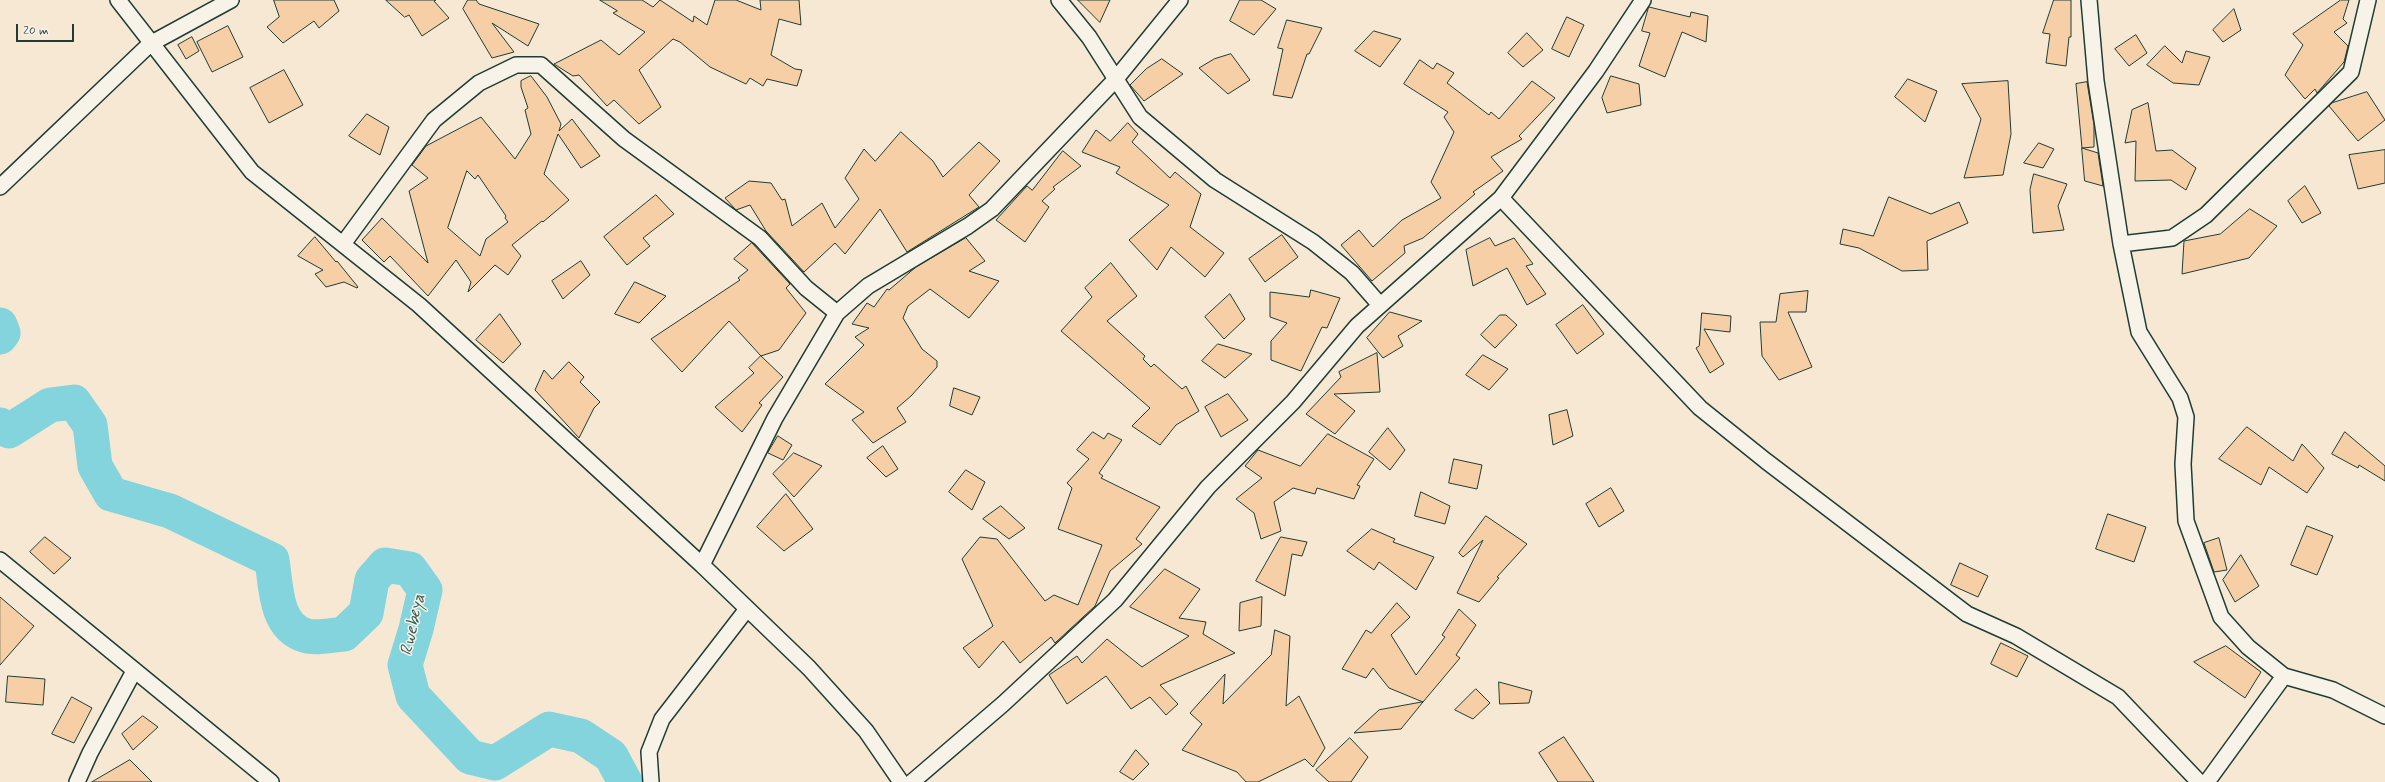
<!DOCTYPE html>
<style>
body{margin:0}
#map{position:relative;width:2385px;height:782px;overflow:hidden;background:#f7e8d4;font-family:Mynerve,sans-serif}
canvas{display:block}
.scale{position:absolute;left:16px;top:24px;width:58px;height:18px;box-sizing:border-box;border:2px solid #1f3d34;border-top:0;padding-left:5px;font-size:12px;line-height:14px;white-space:nowrap;color:#1f3d34;-webkit-text-stroke:3px #f7f3e8;paint-order:stroke}
</style>
<div id="map">
<canvas width="2385" height="782"></canvas>
<div class="scale">20 m</div>
</div>
<script>
const c = document.querySelector('canvas').getContext('2d');
c.lineJoin = 'round';
function strokePath(path, color, width, dash) {
  c.strokeStyle = color;
  c.lineWidth = width;
  c.lineCap = dash ? 'butt' : 'round';
  c.setLineDash(dash || []);
  c.stroke(path);
}
function fillPath(path, color) {
  c.fillStyle = color;
  c.fill(path, 'evenodd');
}
function drawText(font, color, halo, rows, align = 'center') {
  c.font = font + ' Mynerve,sans-serif';
  c.lineWidth = 3;
  c.setLineDash([]);
  c.textBaseline = 'middle';
  c.strokeStyle = halo;
  c.fillStyle = color;
  for (const [text, x, y, turn = 0] of rows) {
    c.save();
    c.translate(x, y);
    c.rotate((+turn || 0) * Math.PI / 180);
    c.textAlign = isNaN(turn) ? turn : align;
    if (halo) c.strokeText(text, 0, 0);
    c.fillText(text, 0, 0);
    c.restore();
  }
}
strokePath(new Path2D(`
 M0,325L3,333L0,337
 M0,425L9,431L50,405L74,402L90,425L95,466L111,494L170,511L272,560C276,586 275,625 304,635C314,639 333,635 344,634L366,613L372,580L385,565L410,569L425,590L416,629L405,665L413,696L470,757L495,763L549,729L581,736L611,756L625,782`), '#83d4dc', 35);
const building = new Path2D(`
 M274,0H334L339,11L319,28L314,21L283,43L267,27L279,17Z
 M386,0H436L434,1L449,18L422,36L409,15L405,17Z
 M468,0H476L479,4L539,24L528,46L492,23L514,52L492,58L463,9Z
 M600,0H642L653,7L660,0L693,22L694,16L707,25L715,0H736L761,10L760,0H799L801,25L779,19L771,55L795,69L802,70L797,86L767,79L763,86L750,78L746,84L710,67L680,42L673,39L639,70L661,107L639,124L614,100L607,106L579,75L573,76L554,64L601,40L619,55L645,32L613,13L617,11Z
 M1078,0H1110L1100,22Z
 M1240,0H1261L1276,9L1254,35L1230,21Z
 M2054,0H2071V37H2069L2066,66L2046,63L2050,34L2043,33Z
 M2341,0H2349L2343,19L2347,23L2334,32L2348,46L2344,62L2317,93L2315,89L2305,99L2285,75L2303,45L2293,34Z
 M1649,7L1690,17L1691,12L1708,16L1706,42L1682,32L1665,77L1639,66L1650,33L1642,31Z
 M2234,9L2241,30L2223,42L2213,30Z
 M1567,17L1584,25L1569,57L1552,49Z
 M1287,20L1322,28L1309,54H1307L1292,98L1273,95L1283,49L1278,48Z
 M228,26L243,57L212,72L197,42Z
 M1374,31L1401,39L1380,67L1355,51Z
 M1527,33L1543,50L1523,67L1508,53Z
 M2136,35L2147,53L2129,66L2115,49Z
 M192,37L199,51L186,59L178,45Z
 M2165,46L2182,63L2186,51L2210,57L2199,85L2173,83L2147,65Z
 M1231,54L1250,80L1228,94L1199,68L1214,59Z
 M1162,59L1183,74L1144,101L1130,85L1146,69Z
 M1420,60L1433,69L1437,63L1454,73L1447,83L1489,115L1491,112L1499,119L1532,81L1555,98L1519,136L1522,139L1491,157L1503,171L1473,192L1475,194L1423,238L1404,246L1405,253L1372,281L1341,245L1359,230L1373,247L1402,220L1441,198L1431,182L1454,132L1444,117L1448,112L1404,84Z
 M284,70L303,105L269,123L250,88Z
 M531,76L547,97L561,124L559,131L572,119L600,156L581,168L558,134L544,174L569,200L543,222L542,221L512,245L521,256L508,275L495,265L468,292L471,282L456,260L428,296L390,256L384,262L362,240L382,218L428,263L409,191L428,178L412,165L426,146L481,117L515,159L531,134L525,110L528,108L521,87V81ZM467,171L475,179L478,175L506,216L505,218L508,222L486,239L480,256L448,228Z
 M1611,76L1639,84L1641,105L1607,113L1602,98Z
 M1908,79L1937,91L1925,122L1895,97Z
 M2008,81L2011,134L2003,175L1964,178L1981,119L1962,84Z
 M2087,82L2094,125V147L2082,148L2076,84Z
 M2367,92L2385,120L2358,141L2329,106L2332,103Z
 M2148,103L2156,151L2172,150L2196,168L2186,190L2171,180L2135,181L2136,141L2125,143L2132,110Z
 M367,114L389,127L380,155L349,136Z
 M1128,123L1138,134L1132,142L1170,178L1175,172L1201,194L1190,227L1224,253L1205,277L1171,247L1157,270L1129,240L1169,205L1116,173L1120,167L1082,152L1096,130L1110,141Z
 M901,132L933,161L943,177L979,142L1000,161L969,195L979,207L907,252L880,209L845,254L835,243L804,272L766,231L750,205L736,210L725,198L749,181L771,183L782,200L785,199L792,226L822,203L835,228L859,199L845,178L864,149L875,161Z
 M2039,143L2054,149L2043,168L2024,163Z
 M2082,148L2098,153L2103,186L2085,181Z
 M2385,150V183L2358,189L2349,155Z
 M1063,151L1081,166L1053,187L1055,189L1042,201L1049,207L1025,242L996,220L1027,186L1032,190Z
 M2034,174L2067,184L2058,206L2064,230L2033,233L2030,190Z
 M2305,186L2321,213L2302,223L2288,201Z
 M656,195L674,214L643,238L650,246L627,265L604,237Z
 M1889,197L1931,214L1959,202L1968,223L1927,241L1928,270L1902,271L1859,248L1840,244L1843,229L1873,236Z
 M2250,209L2277,226L2249,258L2182,274L2184,241L2220,234Z
 M1282,235L1298,257L1265,282L1249,259Z
 M315,237L336,262L337,261L358,287L357,288L344,282L326,287L315,274L323,270L298,256Z
 M966,238L985,261L969,271L999,281L969,318L930,289L908,306L903,318L922,349L937,361V367L911,396L897,408L906,422L873,443L852,420L864,412L825,384L864,345L855,337L869,328L852,324L867,303L874,307L887,289L889,290L916,267Z
 M1490,238L1495,246L1514,238L1533,264L1526,266L1546,294L1527,305L1507,268L1473,286L1466,250Z
 M752,243L790,284L786,288L806,313L779,350L761,356L729,321L682,372L651,339L740,280L738,278L748,270L734,259Z
 M581,261L590,275L563,299L552,281Z
 M1111,263L1137,296L1107,321L1145,356L1143,359L1151,367L1154,364L1182,389L1186,386L1199,411L1176,425L1160,445L1132,426L1150,408L1061,331L1092,297L1085,288Z
 M635,282L666,296L639,323L615,314Z
 M1311,290L1340,298L1327,328L1322,327L1301,371L1271,360V341L1287,323L1270,317V292L1309,297Z
 M1808,291L1806,312H1788L1812,367L1779,380L1762,356L1760,322H1776L1780,294Z
 M1230,294L1245,319L1224,339L1205,317Z
 M1583,305L1604,334L1577,354L1556,325Z
 M1390,312L1422,321L1398,336L1403,346L1383,358L1367,338Z
 M1702,313L1731,316L1730,332L1704,329L1724,364L1710,373L1696,348L1699,346Z
 M500,314L521,344L503,363L476,340Z
 M1500,315H1506L1517,325L1495,348L1481,335Z
 M1218,344L1252,354L1225,378L1202,361Z
 M1377,353L1380,392L1334,394L1355,411L1335,434L1306,414L1341,377L1339,372Z
 M1483,355L1508,369L1489,390L1466,375Z
 M761,356L783,377L759,403L762,405L742,432L715,407L754,373L749,368Z
 M569,362L584,377L580,382L600,402L594,408L579,438L535,390L544,370L552,379Z
 M954,388L980,397L972,415L950,406Z
 M1228,394L1248,420L1221,437L1205,407Z
 M1567,410L1573,436L1553,445L1549,415Z
 M2247,427L2293,461L2302,444L2324,468L2307,493L2269,467L2261,485L2219,459Z
 M1388,428L1405,450L1390,470L1369,452Z
 M1093,432L1104,439L1108,433L1122,440L1099,473L1103,476L1101,478L1160,507L1136,539L1142,544L1110,571L1095,606L1055,643L1051,637L1020,663L1003,641L979,668L963,648L993,626L962,559L980,537L997,539L1045,601L1054,595L1078,605L1102,545L1058,529L1072,488L1067,483L1089,459L1077,450Z
 M2345,432L2385,466V481L2359,465L2358,468L2332,454Z
 M1328,434L1374,459L1357,485L1360,486L1354,499L1317,488L1315,494L1293,488L1274,502L1281,531L1261,539L1254,513L1236,499L1262,478L1245,466L1258,450L1300,466Z
 M778,436L792,445L783,460L768,453Z
 M883,446L898,469L886,477L867,458Z
 M794,453L822,466L794,497L773,474Z
 M1454,459L1482,465L1477,489L1449,483Z
 M966,470L985,482L972,510L949,492Z
 M1611,488L1624,511L1599,527L1586,504Z
 M1421,492L1450,506L1445,524L1415,516Z
 M786,494L813,529L784,551L757,527Z
 M1001,506L1025,528L1009,539L983,519Z
 M2108,514L2146,527L2134,562L2096,549Z
 M1486,516L1527,544L1497,577L1499,578L1479,602L1457,593L1483,540L1463,557L1459,553Z
 M2307,526L2333,536L2317,575L2291,565Z
 M1372,529L1395,539L1393,542L1434,557L1416,590L1379,562L1374,570L1347,551Z
 M45,537L71,558L54,574L30,552Z
 M1281,537L1307,542L1302,556L1292,554L1285,596L1256,581Z
 M2219,538L2227,570L2214,572L2204,543Z
 M2241,555L2259,586L2235,602L2223,580Z
 M1960,563L1988,576L1978,597L1951,585Z
 M1165,569L1200,589L1179,618L1206,622L1203,634L1235,653L1160,685L1178,704L1166,715L1150,697L1131,709L1106,676L1067,704L1049,675L1077,656L1082,663L1107,639L1142,667L1189,636L1130,607Z
 M0,597L34,626L0,665Z
 M1262,597L1261,626L1239,631L1240,603Z
 M1397,603L1410,617L1391,635L1416,675L1445,637L1442,635L1459,609L1476,625L1456,655L1460,658L1423,702L1389,688L1373,668L1366,678L1342,669L1366,630L1371,633Z
 M1275,630L1290,636L1286,706L1299,696L1325,748L1313,767L1305,759L1258,782H1246L1237,772L1182,750L1202,724L1190,713L1225,674L1223,704L1271,655Z
 M2001,643L2028,656L2017,677L1991,664Z
 M2226,646L2261,672L2245,698L2194,662Z
 M8,676L45,679L43,705L6,702Z
 M1499,682L1532,691L1529,703L1500,704Z
 M1476,689L1490,703L1473,719L1455,710Z
 M72,697L92,708L74,743L52,734Z
 M1423,702L1401,729L1354,733L1379,710Z
 M143,716L158,727L133,750L122,734Z
 M1564,737L1594,782H1558L1539,753Z
 M1350,738L1368,757L1351,782H1329L1316,770Z
 M1136,750L1149,764L1133,780L1120,772Z
 M130,760L152,782H92Z`);
fillPath(building, '#f6cfa6');
strokePath(building, '#1f3d34', 1);
const minor = new Path2D(`
 M118,0L252,172L419,305L702,565L809,668L866,731L901,782
 M1059,0L1089,37L1140,117L1215,180L1313,242L1352,273L1380,305
 M2089,0L2096,81L2121,244L2139,332L2180,398L2186,417L2183,464L2186,521L2221,617L2248,647L2284,676
 M0,187L150,44L231,0
 M1501,198L1700,408L1766,461L1967,614L2016,636L2118,697L2199,782
 M343,244L434,120L479,83L516,65H541L624,139L760,238L806,288L837,313
 M2121,244L2172,238L2206,215L2351,72L2368,0
 M0,560L271,782
 M702,565L775,418L837,313L868,286L968,226L992,209L1115,80L1180,0
 M77,782L90,753L134,671
 M651,782L649,752L662,719L747,609
 M912,782L1003,704L1115,600L1208,487L1293,402L1357,326L1501,198L1596,71L1643,0
 M2207,782L2284,676L2333,690L2385,716`);
strokePath(minor, '#1f3d34', 18);
strokePath(minor, '#f7f3e8', 15);
drawText('italic 17px', '#335b56', '#f7f3e8', [
 ["Rwebeya",414,625,-77]
]);
</script>
